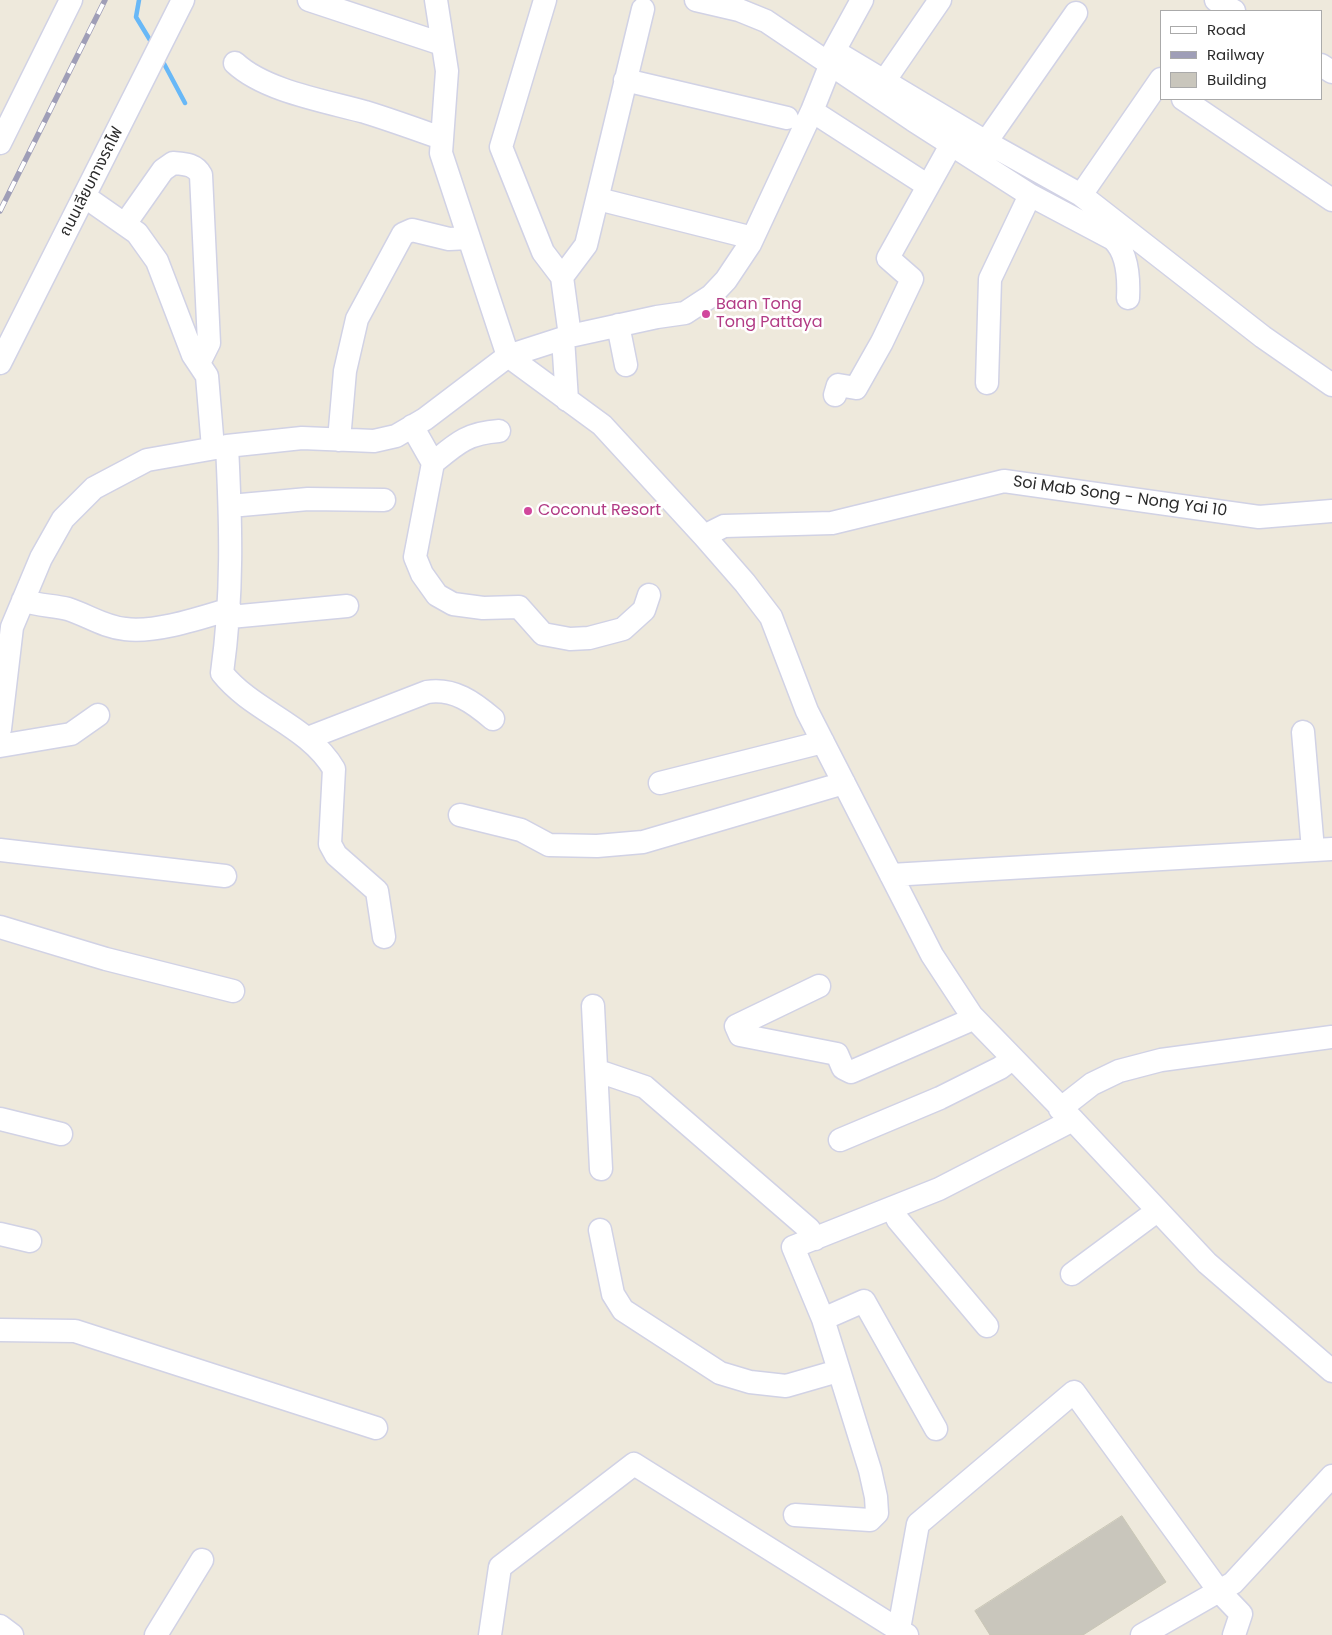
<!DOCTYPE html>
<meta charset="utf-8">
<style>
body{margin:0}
#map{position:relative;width:1332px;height:1635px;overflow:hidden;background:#eee9dc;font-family:Poppins,sans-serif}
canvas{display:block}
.legend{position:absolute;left:1160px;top:10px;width:162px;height:90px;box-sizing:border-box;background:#fff;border:1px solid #aaa;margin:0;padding:6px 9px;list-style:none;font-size:15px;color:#2b2b2b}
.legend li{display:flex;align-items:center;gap:10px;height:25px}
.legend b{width:25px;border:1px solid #aaa}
</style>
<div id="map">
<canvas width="1332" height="1635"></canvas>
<ul class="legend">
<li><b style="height:6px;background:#fff"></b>Road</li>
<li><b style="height:6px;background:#9f9eb7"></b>Railway</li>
<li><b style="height:14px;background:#c9c6bc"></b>Building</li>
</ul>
</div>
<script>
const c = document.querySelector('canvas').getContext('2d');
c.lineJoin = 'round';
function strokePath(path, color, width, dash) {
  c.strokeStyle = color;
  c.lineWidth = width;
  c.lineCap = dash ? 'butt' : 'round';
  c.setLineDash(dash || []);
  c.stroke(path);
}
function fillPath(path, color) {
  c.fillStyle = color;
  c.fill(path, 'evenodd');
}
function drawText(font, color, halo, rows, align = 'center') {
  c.font = font + ' Poppins,"Noto Sans Thai",sans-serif';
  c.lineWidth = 5;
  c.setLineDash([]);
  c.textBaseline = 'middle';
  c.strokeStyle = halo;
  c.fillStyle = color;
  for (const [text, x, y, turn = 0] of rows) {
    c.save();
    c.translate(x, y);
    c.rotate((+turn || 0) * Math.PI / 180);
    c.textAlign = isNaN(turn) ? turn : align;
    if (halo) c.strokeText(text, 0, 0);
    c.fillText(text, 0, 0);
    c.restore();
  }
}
strokePath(new Path2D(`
 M139,0L136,17L153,45
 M161,58L185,103`), '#68b8f7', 4.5);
const building = new Path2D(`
 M1122,1516L1166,1582L1083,1635H990L975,1611Z`);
fillPath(building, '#c9c6bc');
strokePath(building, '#c9c6b6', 1);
const minor = new Path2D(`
 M309,0L442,44
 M436,0L447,71L441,153L508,356L602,425L704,536L745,583L771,617L807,711L932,955L972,1016L1073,1120L1207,1263L1332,1371
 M545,0L501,147L543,252L562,277L570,336
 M696,0L739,10L766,21L913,120L1030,195L1113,239C1128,253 1129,279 1128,298
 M1216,0L1234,11
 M834,51L986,142L1081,195L1263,337L1332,385
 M235,63C265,91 325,101 365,112C391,120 416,129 441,138
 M1321,65L1332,72
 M625,80L787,118
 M885,80L940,0
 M1183,99L1332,200
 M812,111L922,182
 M986,142L1076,13
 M0,143L71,0
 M1081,195L1161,79
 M84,196L137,233L157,261L193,355L207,376L213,448
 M598,199L745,236
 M125,224L163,170L173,163C185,164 195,164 201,175L209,343L199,363
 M562,277L586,245L643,9
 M618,325L626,365
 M563,338L567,400
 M0,363L183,0
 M987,383L990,279L1030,195
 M835,395L838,385L856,388L882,342L912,279L888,258L951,145
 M412,426L433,463L415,557L422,574L437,595L453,604L483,608L519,607L543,634L570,639L589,638L623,629L644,610L649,595
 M339,440L345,371L357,319L403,234L412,230L449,239L469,238
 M227,446C231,525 233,594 222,673C253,712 308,725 334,769L330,844L336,855L377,891L384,937
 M433,463C456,444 467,433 499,431
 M230,506L308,499L384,500
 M704,536L724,526L832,523L1004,481L1259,517L1332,511
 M23,600C38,606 52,605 68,609C87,615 104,627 125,629C156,633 200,618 230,609
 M230,617L347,606
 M0,729L12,627L41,558L63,519L94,488L147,460L227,446L302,438L374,441L396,436L425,419L508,356L570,336L657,317L685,313L711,296L726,280L750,244L812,111L830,66L834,51L862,0
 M1303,732L1313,850
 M308,738L427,692C454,688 473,702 493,719
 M0,746L71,734L98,715
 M660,783L823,742
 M460,815L521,830L549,845L597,846L643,842L844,783
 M0,850L225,876
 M891,875L1332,849
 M0,927L106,959L233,991
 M819,986L736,1026L740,1035L837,1054L843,1068L851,1072L966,1022L972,1016
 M593,1006L601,1169
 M598,1071L645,1087L809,1229L815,1239
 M1060,1109L1092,1084L1119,1071L1161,1060L1332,1037
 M0,1119L61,1134
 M840,1140L940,1098L1000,1068L1012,1059
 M892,1208L898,1220L987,1326
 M600,1230L613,1294L623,1310L720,1373L750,1382L786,1386L838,1371
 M0,1234L30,1241
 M1072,1274L1157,1211
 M823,1319L864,1301L936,1429
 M0,1330L75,1331L376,1428
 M795,1515L870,1520L877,1513L876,1497L870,1470L823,1319L793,1247L939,1189L1073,1120
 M0,1626L12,1635
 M899,1629L918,1524L1074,1392L1219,1591L1233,1583L1332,1476
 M156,1635L202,1560
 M490,1635L500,1567L634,1464L907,1635
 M1142,1635L1219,1591L1241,1614L1234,1635`);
strokePath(minor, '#d1d2e5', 25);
strokePath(minor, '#fff', 22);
const rail = new Path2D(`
 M0,211L105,0`);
strokePath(rail, '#9f9eb7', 5.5);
strokePath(rail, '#fff', 4, [11]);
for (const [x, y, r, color] of [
 [706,314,5,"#d1479c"],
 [528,511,5,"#d1479c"]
]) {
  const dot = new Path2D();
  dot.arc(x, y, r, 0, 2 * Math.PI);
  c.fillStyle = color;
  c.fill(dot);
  strokePath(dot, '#fff', 2);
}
drawText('16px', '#2b2b2b', '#fff', [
 ["ถนนเลียบทางรถไฟ",92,182,-63],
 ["Soi Mab Song - Nong Yai 10",1120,497,8]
]);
drawText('16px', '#b23c85', '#fff', [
 ["Baan Tong",716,305],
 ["Tong Pattaya",716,323],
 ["Coconut Resort",538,511]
], 'left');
</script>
